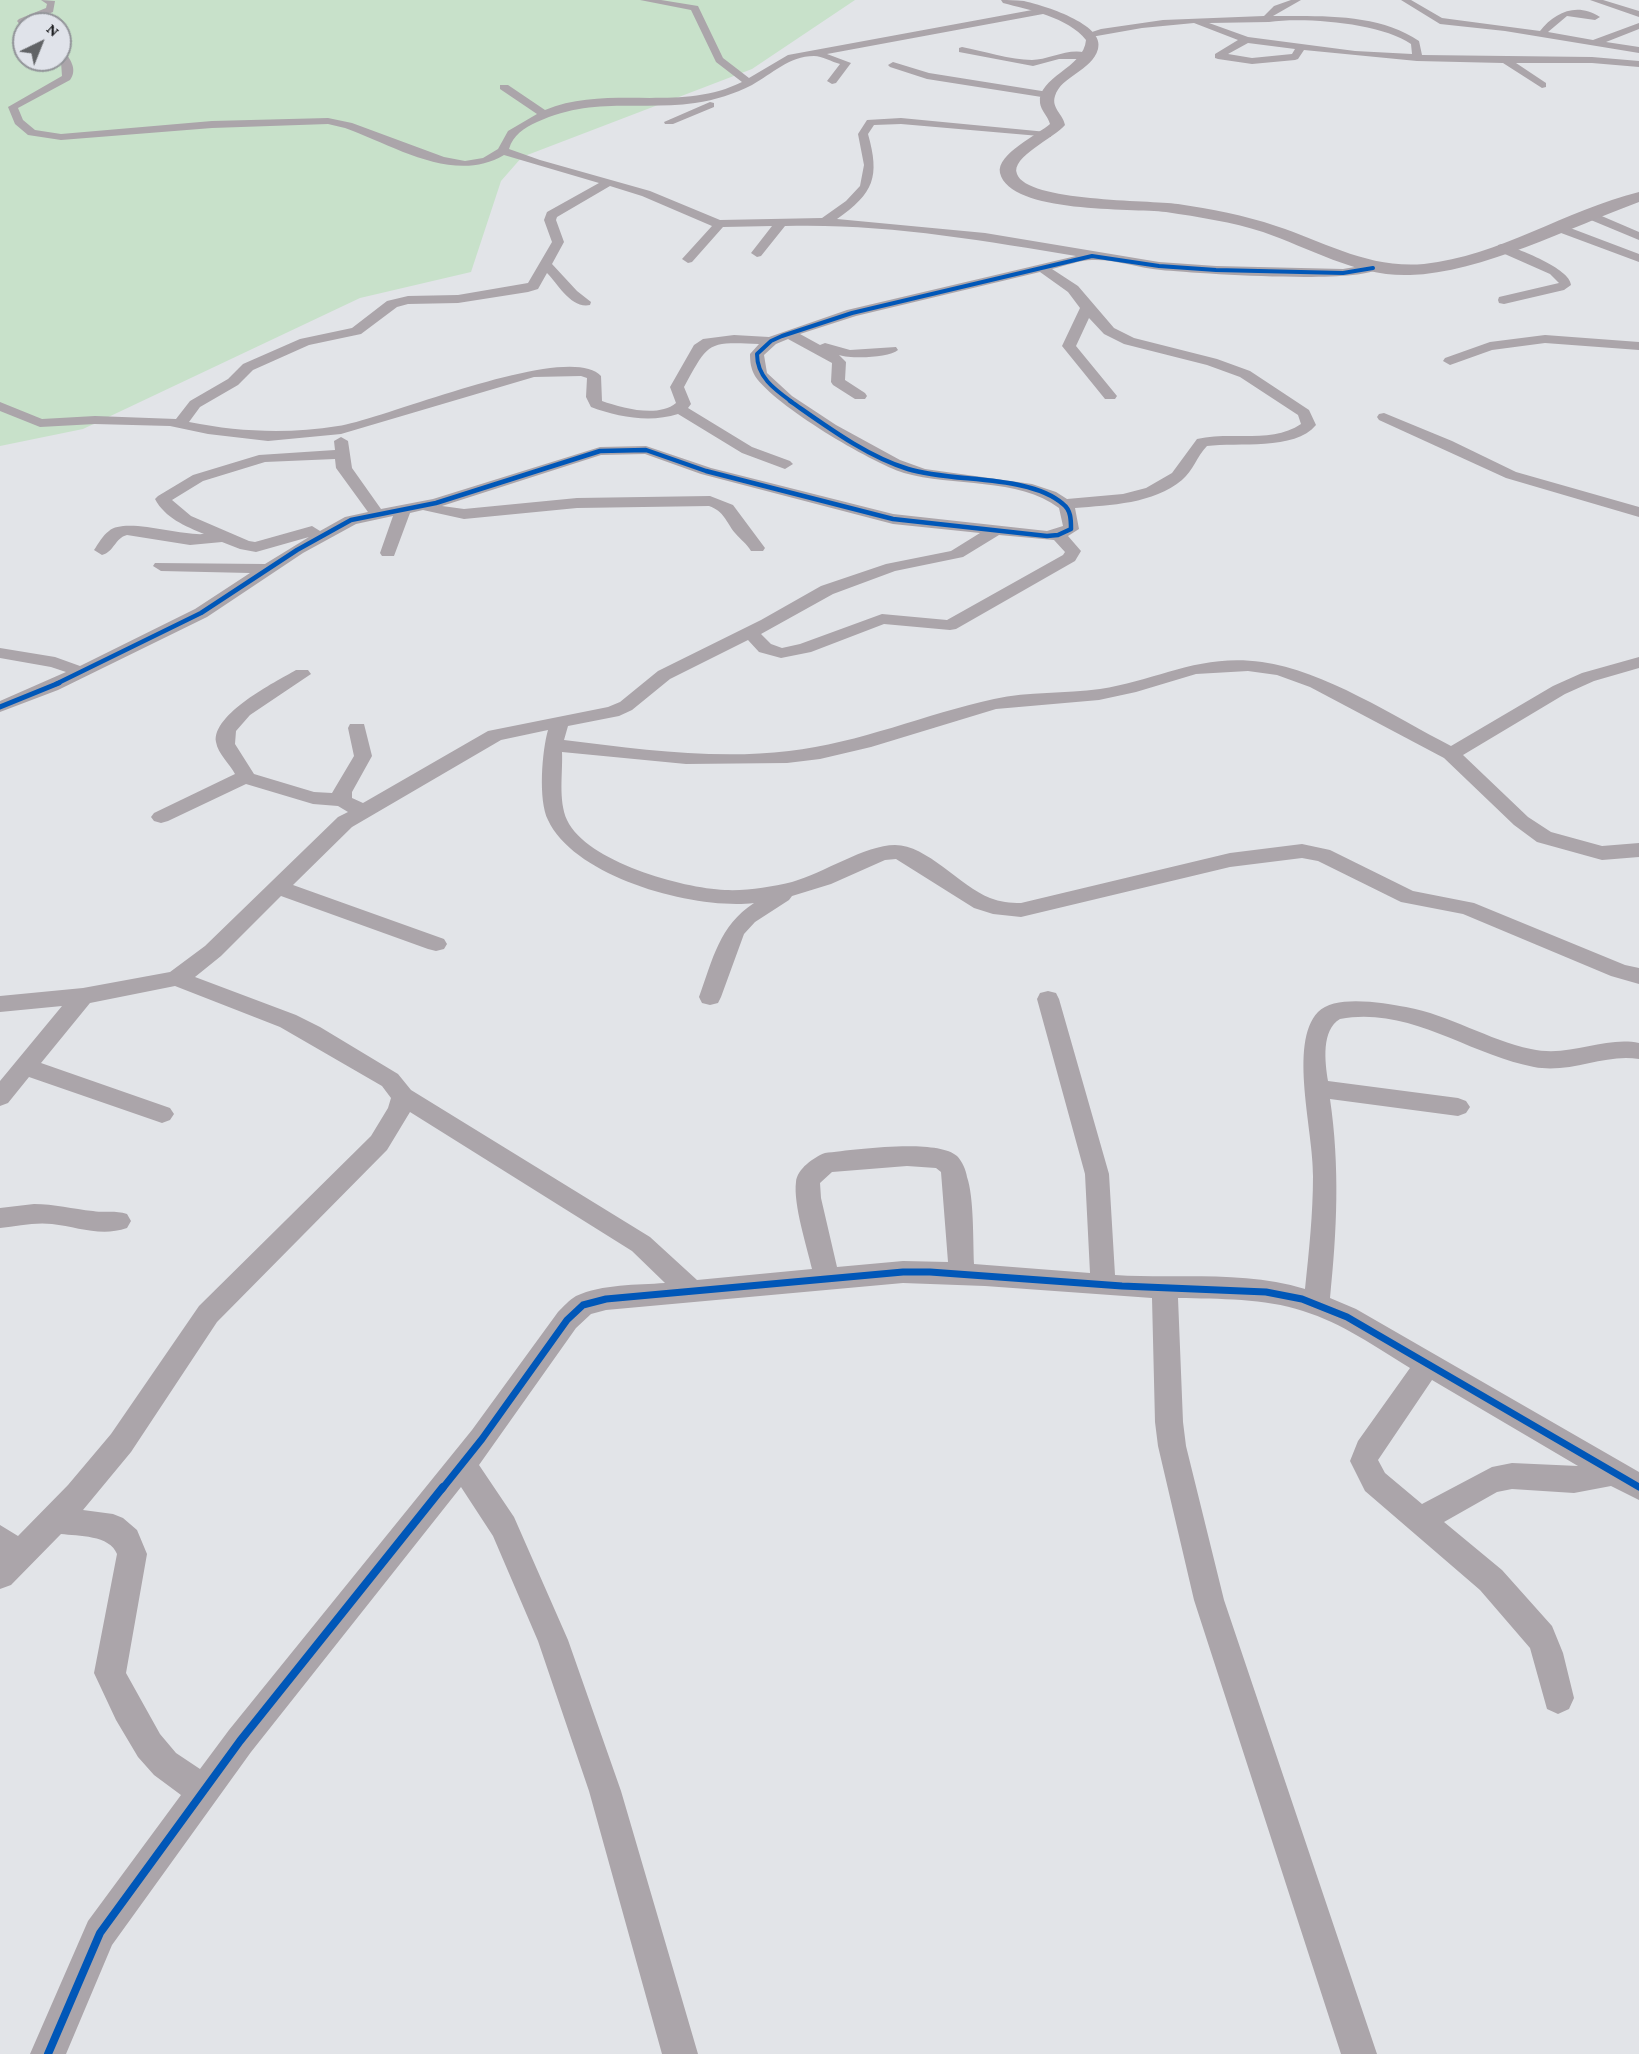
<!DOCTYPE html>
<style>
body{margin:0}
#map{position:relative;width:1639px;height:2054px;overflow:hidden;background:#e2e4e8;font-family:"Crimson Pro",serif}
canvas{display:block}
.north{position:absolute;left:12px;top:12px;width:60px;height:60px;box-sizing:border-box;background:#e0e3ea;border:2px solid #929499;border-radius:50%;rotate:43deg;font-size:16px;font-weight:700;line-height:24px;text-align:center;color:#1c1d20}
.north::after{content:'';display:block;margin:auto;width:21px;height:27px;background:#616366;clip-path:polygon(50% 0,100% 100%,50% 72%,0 100%)}
</style>
<div id="map">
<canvas width="1639" height="2054"></canvas>
<div class="north">N</div>
</div>
<script>
const c = document.querySelector('canvas').getContext('2d');
c.lineJoin = 'round';
function fillPath(path, color) {
  c.fillStyle = color;
  c.fill(path, 'evenodd');
}
function strokePath(path, color, width, dash) {
  c.strokeStyle = color;
  c.lineWidth = width;
  c.lineCap = dash ? 'butt' : 'round';
  c.setLineDash(dash || []);
  c.stroke(path);
}
fillPath(new Path2D(`
 M0,0H855L752,69L522,157L501,181L471,272L360,298L83,429L0,446ZM24,24H60V60H24Z`), '#c8e1ca');
fillPath(new Path2D(`
 M41,0L55,1L53,12L27,22L29,24H24V27L21,26L17,21L19,19L46,8L47,4Z
 M640,0H661L698,6L723,58L749,78L788,55L1043,8L1048,11L1043,14L827,54L851,63L836,83L832,84L827,81L840,64C832,62 822,56 814,56C789,56 772,74 752,85C734,94 716,100 695,103C639,111 593,96 537,122C524,128 513,135 509,149L540,160L650,191L720,220L822,218L846,201L860,186L864,165L858,134L867,120L901,118L1047,132L1051,133V137L901,124L874,125L868,134C880,177 874,193 837,219L985,233L1159,262L1216,266L1343,269L1373,264L1379,268C1361,285 1193,273 1161,270C1138,268 1115,259 1092,260C1080,260 1065,266 1052,269L1078,286L1114,328L1134,338L1217,359L1250,371L1309,410L1316,425C1295,451 1237,442 1207,446C1197,456 1193,471 1182,480C1153,504 1111,505 1075,508L1079,529L1068,536L1081,551L1075,561L956,629L950,630L884,624L811,652L781,658L759,652L748,640L670,679L632,710L619,716L568,726L564,740C638,749 714,760 789,751C860,743 925,714 994,699C1029,691 1065,694 1100,689C1158,680 1200,653 1262,662C1323,670 1395,717 1451,746L1553,686L1582,673L1639,657V668L1594,681L1565,694L1463,755L1528,817L1551,832L1602,846L1639,843V857L1602,860L1537,842L1514,825L1444,758L1310,687L1277,675L1248,671L1196,674L1136,692L1099,700L996,709L871,747L820,759L787,763L686,764L562,752C563,773 558,800 567,820C587,862 682,888 725,890C748,891 770,887 792,882C824,873 865,845 895,845C927,845 960,886 990,898C1000,902 1010,903 1021,903L1230,853L1302,844L1330,850L1413,891L1474,903L1625,965L1639,968V984L1611,976L1463,914L1401,902L1318,861L1302,858L1230,867L1021,917L993,914L974,908L896,859L885,860L831,884L792,896L789,900L755,922L744,934L721,997L718,1003L710,1005L702,1003L699,997C713,959 719,926 754,903C695,910 575,878 548,820C538,800 542,751 548,730L501,740L352,827L293,885L444,939L447,944L444,949L436,951L428,949L281,896L221,956L195,977L296,1015L320,1027L398,1074L411,1090L650,1237L697,1280L812,1269C807,1247 793,1204 796,1182C797,1169 814,1157 825,1153C853,1150 936,1138 957,1156C962,1161 966,1170 967,1177C974,1197 973,1240 974,1264L1090,1273L1085,1174L1037,999L1040,993L1048,991L1056,993L1059,999L1109,1174L1115,1275C1178,1279 1244,1270 1305,1289C1309,1251 1313,1214 1313,1176C1314,1133 1288,1043 1318,1012C1335,994 1384,1003 1406,1007C1450,1015 1488,1040 1531,1049C1570,1058 1604,1036 1639,1043V1059C1605,1053 1571,1074 1534,1067C1469,1055 1410,1006 1340,1019C1321,1030 1325,1062 1328,1081L1458,1098L1466,1101L1470,1107L1466,1113L1458,1116L1330,1099C1340,1167 1337,1231 1330,1298L1356,1309L1639,1472V1500L1611,1486L1574,1493L1512,1489L1497,1492L1444,1522L1502,1570L1552,1626L1563,1653L1574,1698L1569,1709L1558,1714L1547,1709L1530,1648L1480,1590L1365,1491L1350,1461L1358,1441L1410,1368C1376,1347 1342,1323 1303,1311C1264,1298 1220,1299 1178,1298L1183,1422L1186,1446L1224,1600L1377,2054H1341L1194,1600L1158,1446L1155,1422L1152,1298L985,1286L903,1283L606,1310L591,1314L576,1328L479,1465L514,1517L568,1640L621,1791L698,2054H662L589,1791L538,1641L493,1536L461,1487L251,1752L112,1945L66,2054H30L88,1921L181,1795L154,1775L138,1757L116,1720L94,1673L117,1554C110,1535 78,1536 61,1534L11,1585L0,1589V1525L18,1536L68,1485L111,1434L199,1306L371,1136L388,1108L391,1098L382,1086L280,1027L175,986L90,1003L41,1063L170,1108L174,1114L170,1120L162,1123L29,1077L8,1103L0,1106V1081L62,1006L0,1012V996L83,988L170,972L205,946L338,817L348,812L338,806L313,804L246,784L168,821L161,823L154,821L151,817L154,813L235,774C230,764 218,754 216,742C212,714 275,682 296,670H308L311,674L250,715L236,731L235,744L254,774L314,792L332,793L354,756L348,728L350,724H364L372,756L352,792V798L363,803L488,731L608,707L620,702L658,671L761,620L821,586L886,564L951,551L980,533L893,524L701,474L645,454L601,455L442,506L464,509L577,498L710,496L733,505L765,548L763,551H751C747,544 741,540 735,533C726,522 724,511 709,506L577,508L464,519L423,510L410,513L394,556H382L380,553L393,516L356,524L303,553L207,617L58,690L0,712V701L66,672L51,667L0,658V648L55,657L80,666L195,609L250,573L161,571L153,566L155,563L265,564L309,537L256,552L240,549L222,542L190,545L127,535C115,538 114,552 102,555L94,550C98,544 103,535 109,531C125,517 180,536 204,534C185,526 165,518 155,499L158,496L193,475L259,455L335,450L334,441L341,437L348,441L352,468L381,509L433,499L600,447L646,446L711,468L893,514L1047,531L1063,526L1059,508C1019,477 952,487 904,473C870,462 775,406 755,376C751,369 750,362 750,354L759,344C706,342 709,342 684,387L691,404L688,408L752,447L790,461L793,464L785,469L742,453L678,414C650,423 618,417 591,407L586,397L587,378L581,376L534,377L341,434L268,441L208,434L170,426L95,424L40,427L0,411V402L42,419L95,416L176,419L190,401L228,379L243,364L300,339L352,328L387,301L408,296L458,295L528,283L552,242L544,220L547,212L599,183L504,155C454,185 393,145 345,128L328,124L212,128L61,140L28,135L15,124L8,107L62,76L60,48L63,49C70,59 78,69 70,80L18,108L23,120L35,130L61,134L212,121L328,118L352,123L444,157L465,161L483,158L498,149L508,131L537,114L500,89V85H508L545,110C608,84 680,113 742,82L716,62L691,10ZM610,186L642,196L712,226L682,259L688,263L692,262L723,227L772,226L751,253L757,257L761,256L785,226C882,223 981,240 1076,256L847,310L769,337L734,335L703,339L694,345L670,387L676,403C658,418 622,408 602,401L601,376C569,340 385,419 338,426C288,434 239,432 189,422L200,407L238,385L253,370L309,345L361,334L397,307L408,304L458,303L528,292L538,289L547,273C558,284 571,309 590,305L591,302L577,291L552,264L564,242L556,220L557,217ZM1040,272L1068,292L1080,308L1062,346L1105,399H1115L1117,396L1076,346L1089,318L1104,334L1124,344L1207,365L1240,377L1298,415L1301,424C1272,444 1230,431 1197,439L1172,473L1146,488L1123,494L1067,499L1056,492L1032,484L925,469L900,460L836,425L792,396L767,373L764,355L776,344L788,339L832,363L831,382L833,385L855,399H865L867,396L865,393L845,380L846,362L839,355C851,359 889,358 898,350L896,347L850,350L825,343L820,345L800,334L856,316ZM335,459L336,468L368,512L345,517L320,531L312,526L255,542L249,541L191,516L172,500L203,481L265,462ZM999,535L1054,540L1065,552L1063,555L947,620L882,614L800,644L782,648L771,644L761,634L833,594L895,571L963,557ZM410,1112L632,1251L665,1283C637,1285 602,1284 576,1296C569,1300 563,1307 558,1312L472,1430L229,1730L200,1769L176,1753L160,1734L126,1673L147,1554L137,1530L123,1518L113,1514L83,1510L131,1452L217,1322L387,1150ZM907,1166L936,1168L941,1172L948,1262L903,1261L837,1267L821,1198L820,1183L832,1172ZM1432,1380L1578,1466L1512,1463L1492,1467L1422,1504L1385,1473L1378,1460Z
 M1291,0H1301L1273,16C1320,16 1379,13 1419,41L1422,55L1592,57L1639,61V67L1592,63H1516L1546,83V87L1542,88L1503,63L1417,61L1304,50L1298,59L1295,60L1252,64L1218,59L1215,58V54L1238,40L1194,23L1142,28L1091,37L1086,34L1101,29L1163,20L1264,16L1274,6ZM1269,22C1305,17 1381,23 1411,44L1412,54L1355,51L1248,37L1209,23ZM1248,43L1295,49L1292,54L1252,58L1228,54Z
 M1401,0H1411L1442,18L1540,31C1555,12 1577,2 1600,17L1595,20L1567,16L1548,32L1593,40L1639,23V29L1606,42L1639,47V53L1505,31L1440,24Z
 M1590,0H1603L1639,11V17Z
 M60,31L65,34L63,37L60,38Z
 M962,47C983,51 1011,60 1032,60C1050,60 1075,44 1092,56L1087,59H1059L1033,66L959,52V48Z
 M893,62L929,73L1048,92L1053,95L1048,98L927,79L890,67L888,65Z
 M710,102L714,103V107L673,124H665L664,122Z
 M1590,211L1639,232V240L1586,218L1584,215Z
 M1557,223L1639,254V262L1553,230L1551,227Z
 M1502,244C1517,248 1571,269 1571,285L1564,290L1504,304L1499,303L1498,300L1499,297L1559,283L1550,274L1498,251V245Z
 M1545,335L1639,342V350L1545,343L1492,350L1450,365L1443,361L1445,358L1490,342Z
 M1384,413L1452,441L1516,472L1639,507V517L1506,478L1379,420L1377,417L1379,414Z
 M34,1204C54,1204 73,1209 93,1211C105,1213 115,1210 127,1214L131,1221L127,1228C101,1237 78,1227 52,1224C35,1222 17,1226 0,1228V1208Z`), '#aba5aa');
fillPath(new Path2D(`
 M1001,0C1008,0 1016,0 1024,1C1042,5 1106,24 1098,49C1092,71 1061,76 1055,96C1051,108 1063,114 1065,125C1056,137 1010,157 1017,174C1027,202 1149,200 1178,204C1211,209 1244,215 1276,226C1325,242 1369,269 1424,264C1499,256 1566,210 1639,192V202C1571,227 1481,273 1410,275C1358,277 1312,249 1263,232C1232,222 1199,217 1166,212C1132,208 1010,214 1000,173C996,154 1039,134 1050,124C1048,116 1041,111 1040,103C1037,77 1084,68 1086,40C1068,17 1029,10 1003,3Z`), '#aba4a9');
strokePath(new Path2D(`
 M792,402C774,389 757,377 757,354L771,341L782,336L852,313L1092,256L1159,266L1216,270L1343,273L1373,268`), '#0057b8', 4);
strokePath(new Path2D(`
 M56,684L201,613L297,550L351,520L436,503L600,451L646,450L706,471L893,519L1047,536L1058,535L1071,529C1071,520 1071,510 1063,504C1029,474 952,483 908,469C866,456 826,426 790,401`), '#0057b8', 4.5);
strokePath(new Path2D(`
 M0,707L59,683`), '#0057b8', 5);
strokePath(new Path2D(`
 M442,1489L482,1439L567,1320L583,1305L606,1299L903,1272H930L1122,1286L1266,1292L1302,1299L1347,1317L1639,1487`), '#0057b8', 7);
strokePath(new Path2D(`
 M48,2054L100,1933L240,1741L443,1487`), '#0057b8', 8);
</script>
